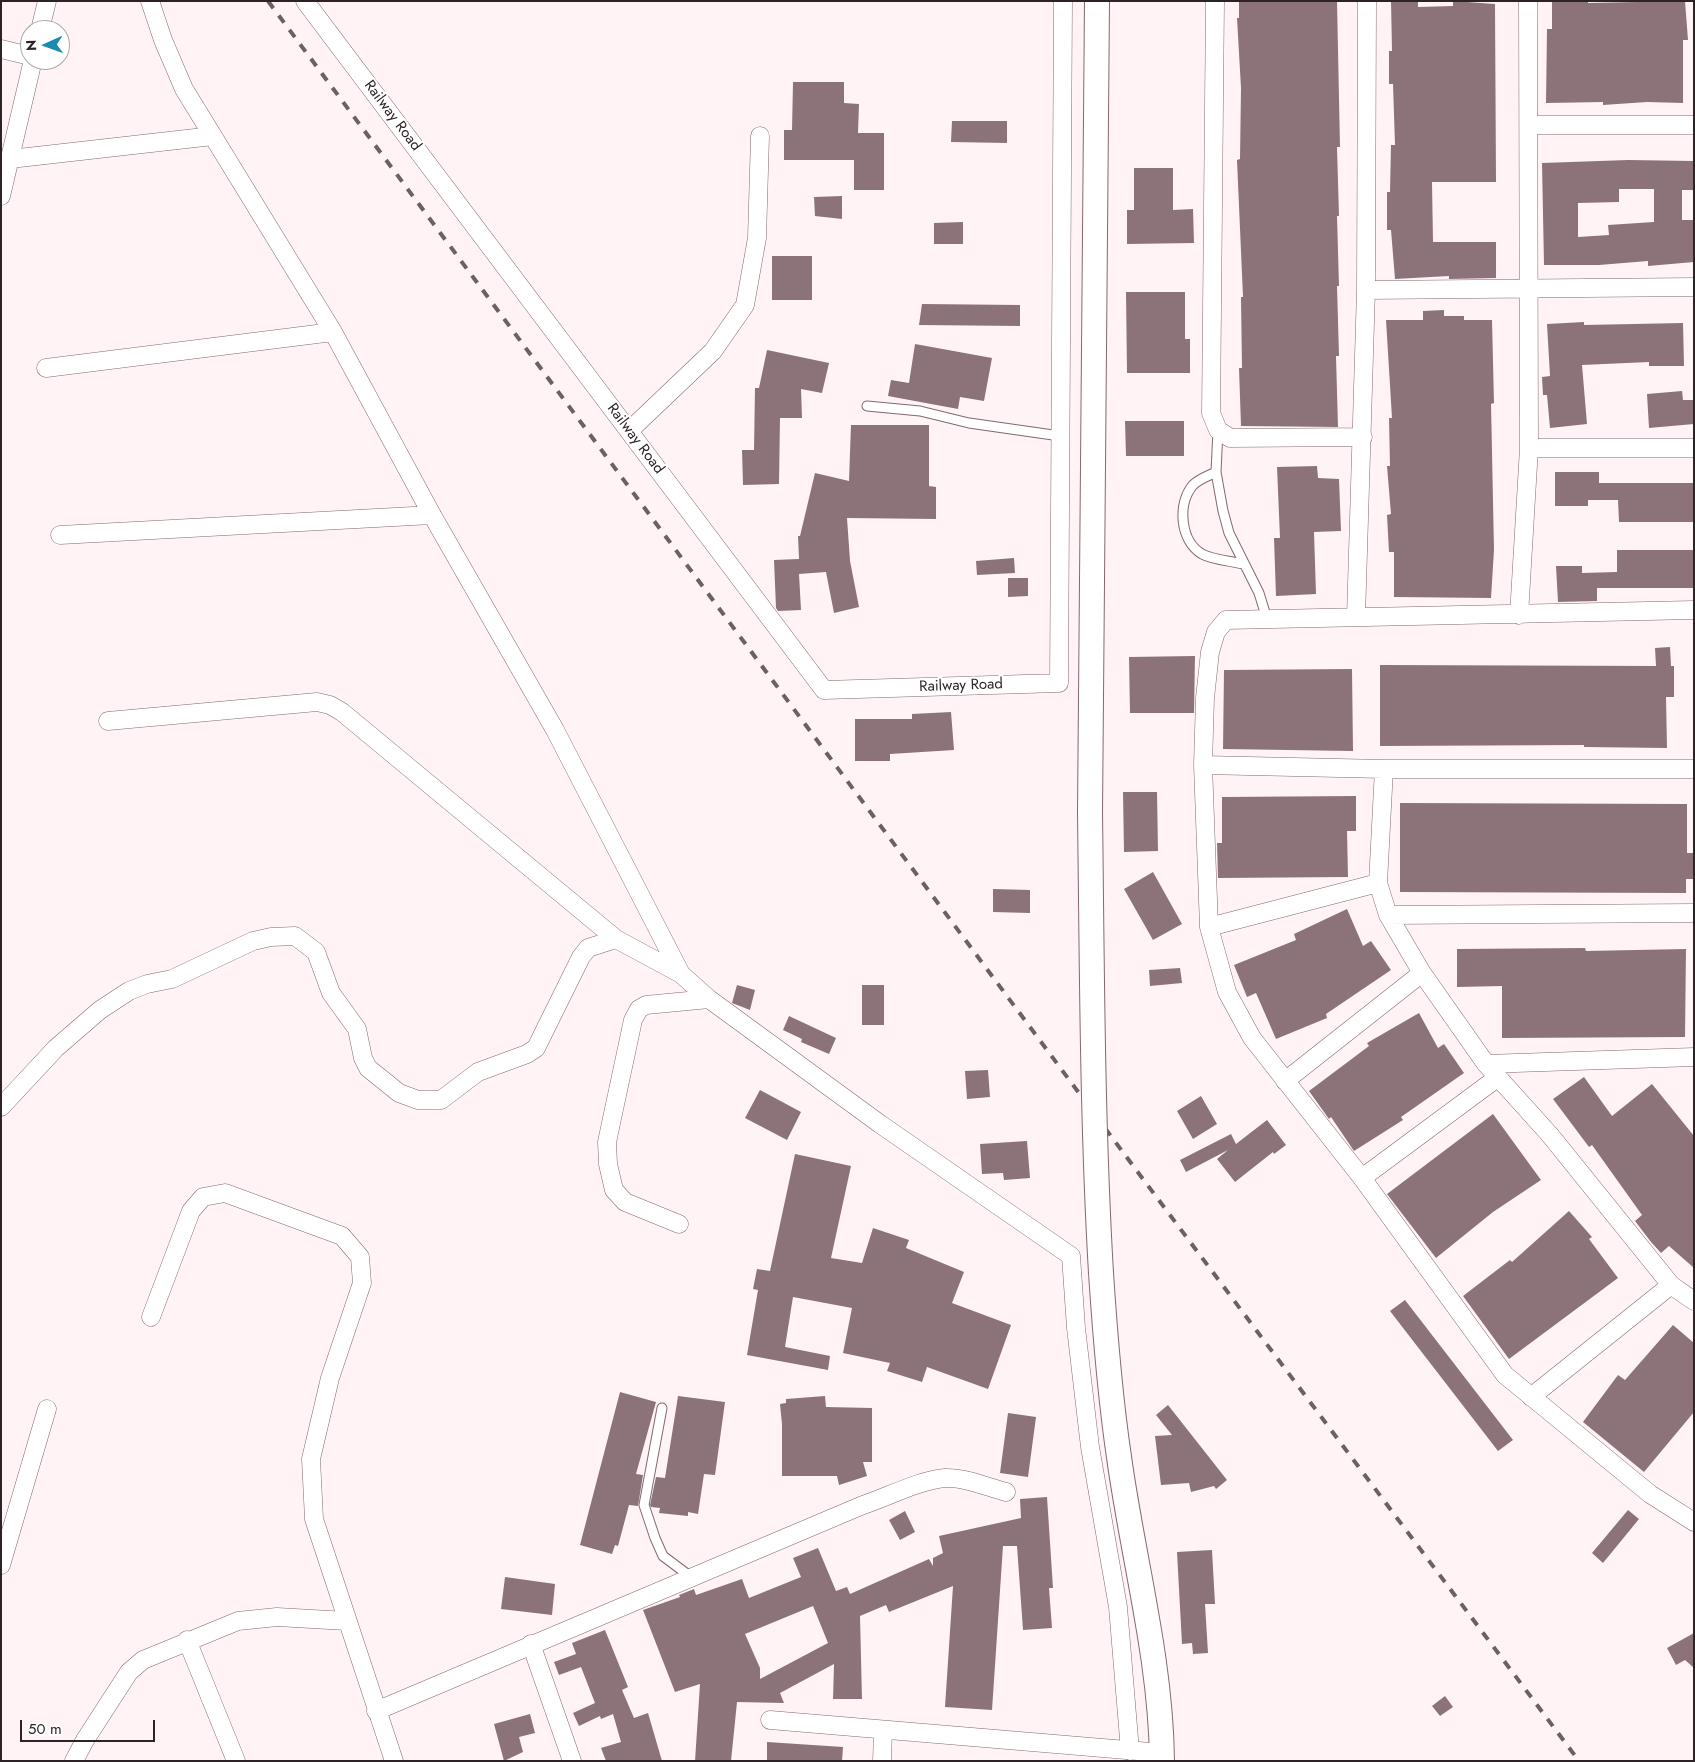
<!DOCTYPE html>
<style>
body{margin:0}
#map{position:relative;width:1695px;height:1762px;overflow:hidden;background:#fff3f6;font-family:Jost,sans-serif}
canvas{display:block}
.frame{position:absolute;inset:0;border:2px solid #2d2326;pointer-events:none}
.north{position:absolute;left:20px;top:20px;width:50px;height:50px;box-sizing:border-box;background:#fff;border:1px solid #aba7a8;border-radius:50%;rotate:268deg;font-size:14px;font-weight:700;line-height:20px;text-align:center;color:#2d2326}
.north::after{content:'';display:block;margin:auto;width:18px;height:22px;background:#198cb0;clip-path:polygon(50% 0,100% 100%,50% 72%,0 100%)}
.scale{position:absolute;left:20px;top:1720px;width:135px;height:22px;box-sizing:border-box;border:2px solid #2d2326;border-top:0;padding-left:6px;font-size:15px;line-height:18px;white-space:nowrap;color:#2d2326;-webkit-text-stroke:4px #fff;paint-order:stroke}
</style>
<div id="map">
<canvas width="1695" height="1762"></canvas>
<div class="frame"></div>
<div class="north">N</div>
<div class="scale">50 m</div>
</div>
<script>
const c = document.querySelector('canvas').getContext('2d');
c.lineJoin = 'round';
function fillPath(path, color) {
  c.fillStyle = color;
  c.fill(path, 'evenodd');
}
function strokePath(path, color, width, dash) {
  c.strokeStyle = color;
  c.lineWidth = width;
  c.lineCap = dash ? 'butt' : 'round';
  c.setLineDash(dash || []);
  c.stroke(path);
}
function drawText(font, color, halo, rows, align = 'center') {
  c.font = font + ' Jost,sans-serif';
  c.lineWidth = 4;
  c.setLineDash([]);
  c.textBaseline = 'middle';
  c.strokeStyle = halo;
  c.fillStyle = color;
  for (const [text, x, y, turn = 0] of rows) {
    c.save();
    c.translate(x, y);
    c.rotate((+turn || 0) * Math.PI / 180);
    c.textAlign = isNaN(turn) ? turn : align;
    if (halo) c.strokeText(text, 0, 0);
    c.fillText(text, 0, 0);
    c.restore();
  }
}
fillPath(new Path2D(`
 M1239,1H1337L1340,147H1337L1339,216H1337L1339,286H1337L1339,356H1336L1338,427L1241,426L1239,368H1242L1241,297H1243L1237,160L1240,159L1241,88L1237,18H1239Z
 M1391,1H1418V7L1453,6V1L1495,4L1496,182H1432L1433,242H1496V278L1449,279V276L1395,279L1391,230H1387V192H1390L1391,145H1395L1393,84H1389V51H1392Z
 M1552,1H1588V3L1685,1L1688,40H1683V103L1647,102L1603,105V102L1546,103L1547,29H1552Z
 M793,82H844V103L859,104L858,133H884V190H854V160H784V130H792Z
 M952,121H1007V143L951,142Z
 M1628,160L1694,161V190H1682V220H1694V262L1648,266V261L1599,265H1544L1542,163ZM1619,189H1654V222L1608,225L1609,235L1578,237V203L1619,202Z
 M1134,168H1173V210L1193,209L1194,243L1127,244V210H1134Z
 M842,196V219L815,216L814,197Z
 M963,222V244H934V223Z
 M772,256H812V300H772Z
 M1126,292H1185V339H1190V373H1127Z
 M922,304L1020,305V326L919,325Z
 M1444,310V316H1464V320H1492L1494,403L1491,404L1494,550L1491,598L1394,597V552H1389L1387,515L1391,514L1387,466H1390L1389,418H1392L1386,320H1423V311Z
 M1584,322V325L1683,323L1684,366H1649V362L1582,365L1587,424L1550,428L1547,395H1543L1542,377L1550,376L1547,324Z
 M915,344L992,358L984,401L960,397L958,409L888,396L891,380L909,383Z
 M767,350L829,363L822,393L801,389L802,418H780L779,484L743,485L742,450H754L755,388H759Z
 M1682,391L1683,400H1694V424L1649,428L1647,394Z
 M1125,421H1184V456H1126Z
 M851,425H929V486L936,487V519L847,518L850,561L859,607L834,613L826,572L799,574L801,610L778,611L776,608L774,560L799,559L798,536H800L815,473L849,481Z
 M1317,466L1318,478L1339,479L1341,531L1314,532L1316,594L1276,596L1274,538H1280L1277,467Z
 M1555,472H1599V483H1694V522H1619L1618,500H1588V506H1555Z
 M1617,550H1694V588H1597V601L1558,602L1556,566H1582V573L1617,572Z
 M1014,558L1015,573L977,575L976,561Z
 M1008,578H1028V596L1008,597Z
 M1670,647L1671,666H1674V697H1666L1667,748L1584,747V745L1380,746V665L1656,666L1655,648Z
 M1195,656L1194,713H1130L1129,657Z
 M1352,669L1353,751L1223,749L1224,670Z
 M951,712L954,750L890,754V761H855V719H912V714Z
 M1123,792H1157L1158,851L1124,852Z
 M1356,796V831H1347L1348,877L1218,878L1217,843H1222V797Z
 M1400,803L1687,804V853H1694V879H1686V893L1400,892Z
 M1153,872L1182,924L1153,940L1124,889Z
 M993,889L1030,890V913L993,912Z
 M1347,909L1363,946L1371,941L1391,970L1326,1014L1327,1018L1276,1039L1256,993L1247,997L1234,965L1296,940L1294,934Z
 M1585,948L1586,951L1686,949L1685,1037L1502,1038V986L1457,987V949Z
 M1180,968L1182,983L1150,986L1149,970Z
 M737,985L755,990L750,1010L732,1003Z
 M862,985H884V1025H862Z
 M1419,1013L1438,1048L1444,1044L1464,1073L1401,1117L1403,1120L1354,1151L1331,1117L1329,1119L1309,1091L1369,1046L1367,1043Z
 M789,1016L836,1038L829,1054L801,1042L802,1039L783,1030Z
 M988,1070L990,1097L967,1099L965,1071Z
 M1584,1077L1612,1116L1652,1084L1694,1136V1268L1669,1246L1661,1253L1651,1242L1635,1221L1642,1215L1592,1145L1589,1147L1553,1099Z
 M760,1090L801,1112L787,1140L745,1118Z
 M1201,1096L1217,1124L1193,1139L1177,1111Z
 M1493,1114L1541,1180L1493,1212L1436,1258L1387,1194Z
 M1267,1120L1286,1145L1274,1154L1273,1152L1235,1182L1217,1159L1228,1150L1186,1172L1180,1160L1231,1134L1236,1144Z
 M1027,1141L1030,1178L1004,1180L1003,1173L982,1174L980,1144Z
 M795,1154L851,1166L831,1258L862,1263L873,1228L909,1240L906,1248L964,1272L952,1303L1011,1325L988,1389L927,1367L922,1382L887,1371L890,1363L843,1353L852,1308L793,1297L785,1347L830,1356L828,1370L747,1355L758,1290L753,1289L757,1269L770,1271Z
 M1569,1211L1592,1237L1589,1239L1618,1278L1509,1359L1463,1296L1510,1260L1512,1262Z
 M1405,1300L1513,1440L1498,1451L1390,1311Z
 M1673,1325L1694,1343V1412L1644,1472L1583,1422L1618,1375L1625,1380Z
 M620,1392L656,1402L636,1474L643,1475L638,1506L629,1505L618,1546L615,1545L612,1554L580,1545Z
 M678,1396L725,1402L715,1475L704,1474L698,1514L688,1512V1516L659,1513L660,1508L651,1507L650,1505L656,1477L665,1478Z
 M825,1396L826,1407L872,1408V1462H863L867,1476L839,1485L837,1476H782V1424L780,1404L786,1403V1399Z
 M1168,1405L1227,1480L1216,1489L1214,1486L1191,1492L1189,1483L1161,1485L1155,1436L1172,1435L1156,1415Z
 M1008,1413L1036,1417L1028,1477L1000,1473Z
 M1047,1497L1053,1588H1049L1052,1628L1023,1630L1017,1546H1003L992,1710L945,1707L953,1586L889,1612L886,1605L860,1616L862,1699H833L834,1664L780,1693L784,1703L737,1702L731,1761H695L700,1684L675,1692L643,1610L680,1597L679,1595L694,1589L696,1595L742,1579L749,1598L801,1577L793,1558L818,1548L836,1591L847,1587L850,1594L929,1559L933,1566V1558L943,1553L939,1536L1021,1518L1020,1499ZM813,1606L828,1643L760,1679V1668L745,1634Z
 M1628,1510L1639,1519L1603,1563L1592,1553Z
 M905,1511L915,1532L900,1540L889,1520Z
 M1212,1550L1215,1604H1205L1208,1653L1193,1654L1192,1643L1182,1644L1177,1552Z
 M505,1577L555,1584L552,1615L501,1609Z
 M605,1630L628,1687L622,1690L634,1718L648,1713L662,1761H606L601,1748L621,1742L613,1714L601,1719L600,1716L579,1726L573,1713L595,1703L581,1667L559,1675L554,1662L576,1654L572,1643Z
 M1694,1633V1668L1685,1660L1676,1665L1667,1648Z
 M1445,1696L1453,1707L1440,1716L1432,1706Z
 M530,1714L535,1733L519,1737L523,1752L504,1761L494,1724Z
 M767,1742L843,1747L842,1761H767Z`), '#8c7379');
const service = new Path2D(`
 M867,406L920,411L969,423L1060,436
 M1218,430L1216,472L1223,511L1229,533L1259,593L1267,619
 M1216,472C1208,476 1199,479 1193,485C1177,504 1180,541 1202,554C1213,560 1231,561 1243,564
 M662,1408L644,1505L655,1538L663,1556L691,1577`);
const minor = new Path2D(`
 M150,1L163,40L184,89L333,332L432,515L555,730L681,974L709,999L880,1124L1071,1256L1076,1328L1090,1447L1118,1607L1130,1751
 M305,1L824,690L1059,683L1063,1
 M1215,1L1211,413L1218,430L1230,438L1363,437
 M40,30L47,1
 M1,49L30,56
 M1530,125H1694
 M10,159L213,136
 M1,196L33,60
 M1366,290L1694,287
 M46,368L333,332
 M629,431L713,351L745,305L757,238L760,136
 M1529,448H1694
 M60,535L432,515
 M1694,610L1226,620L1216,632L1210,652L1205,698L1203,765L1209,927L1227,992L1252,1038L1362,1178L1505,1375L1650,1494L1694,1522
 M1519,615L1529,448L1528,1
 M1356,617L1366,290L1367,1
 M108,721L317,702L330,705L342,712L616,939L681,974
 M1203,765L1384,769H1694
 M1384,769L1378,883L1388,915L1422,973L1486,1064L1550,1135L1671,1285L1694,1301
 M1388,915L1694,913
 M1209,927L1378,883
 M1486,1064L1694,1057
 M1285,1081L1422,973
 M1,1107L56,1048L100,1010L129,991L147,984L172,979L253,941L271,937L295,936L316,952L331,993L357,1029L363,1058L368,1068L399,1093L418,1100H441L478,1072L527,1054L536,1048L581,957L588,948L616,939
 M1362,1178L1497,1078
 M679,1224L625,1202L614,1190L608,1164L607,1142L633,1020L639,1009L646,1005L709,999
 M151,1317L191,1211L203,1197L225,1193L342,1236L360,1257L362,1283L330,1378L311,1459L314,1519L394,1761
 M1531,1397L1671,1285
 M1,1565L47,1409
 M187,1640L236,1761
 M531,1644L572,1761
 M376,1711L863,1505C887,1497 920,1480 945,1478C964,1477 987,1487 1006,1492
 M770,1720L1162,1753
 M74,1761L85,1740L129,1672L143,1660L238,1621L277,1617L347,1621
 M882,1761L883,1731`);
const secondary = new Path2D(`
 M1090,812L1097,1
 M1101,1273C1105,1334 1110,1396 1119,1457C1133,1559 1161,1658 1162,1761`);
strokePath(service, '#82696f', 11);
strokePath(minor, '#82696f', 19);
strokePath(secondary, '#82696f', 26);
strokePath(service, '#fff', 9);
strokePath(minor, '#fff', 18);
strokePath(secondary, '#fff', 24);
strokePath(new Path2D(`
 M268,1L1125,1155L1579,1761`), '#6b6063', 4, [9, 9]);
const secondaryBridge = new Path2D(`
 M1090,812C1092,965 1092,1119 1101,1273`);
strokePath(secondaryBridge, '#82696f', 26, []);
strokePath(secondaryBridge, '#fff', 24);
drawText('15px', '#2d2326', '#fff', [
 ["Railway Road",392,116,53],
 ["Railway Road",635,439,53],
 ["Railway Road",961,686,-2]
]);
</script>
